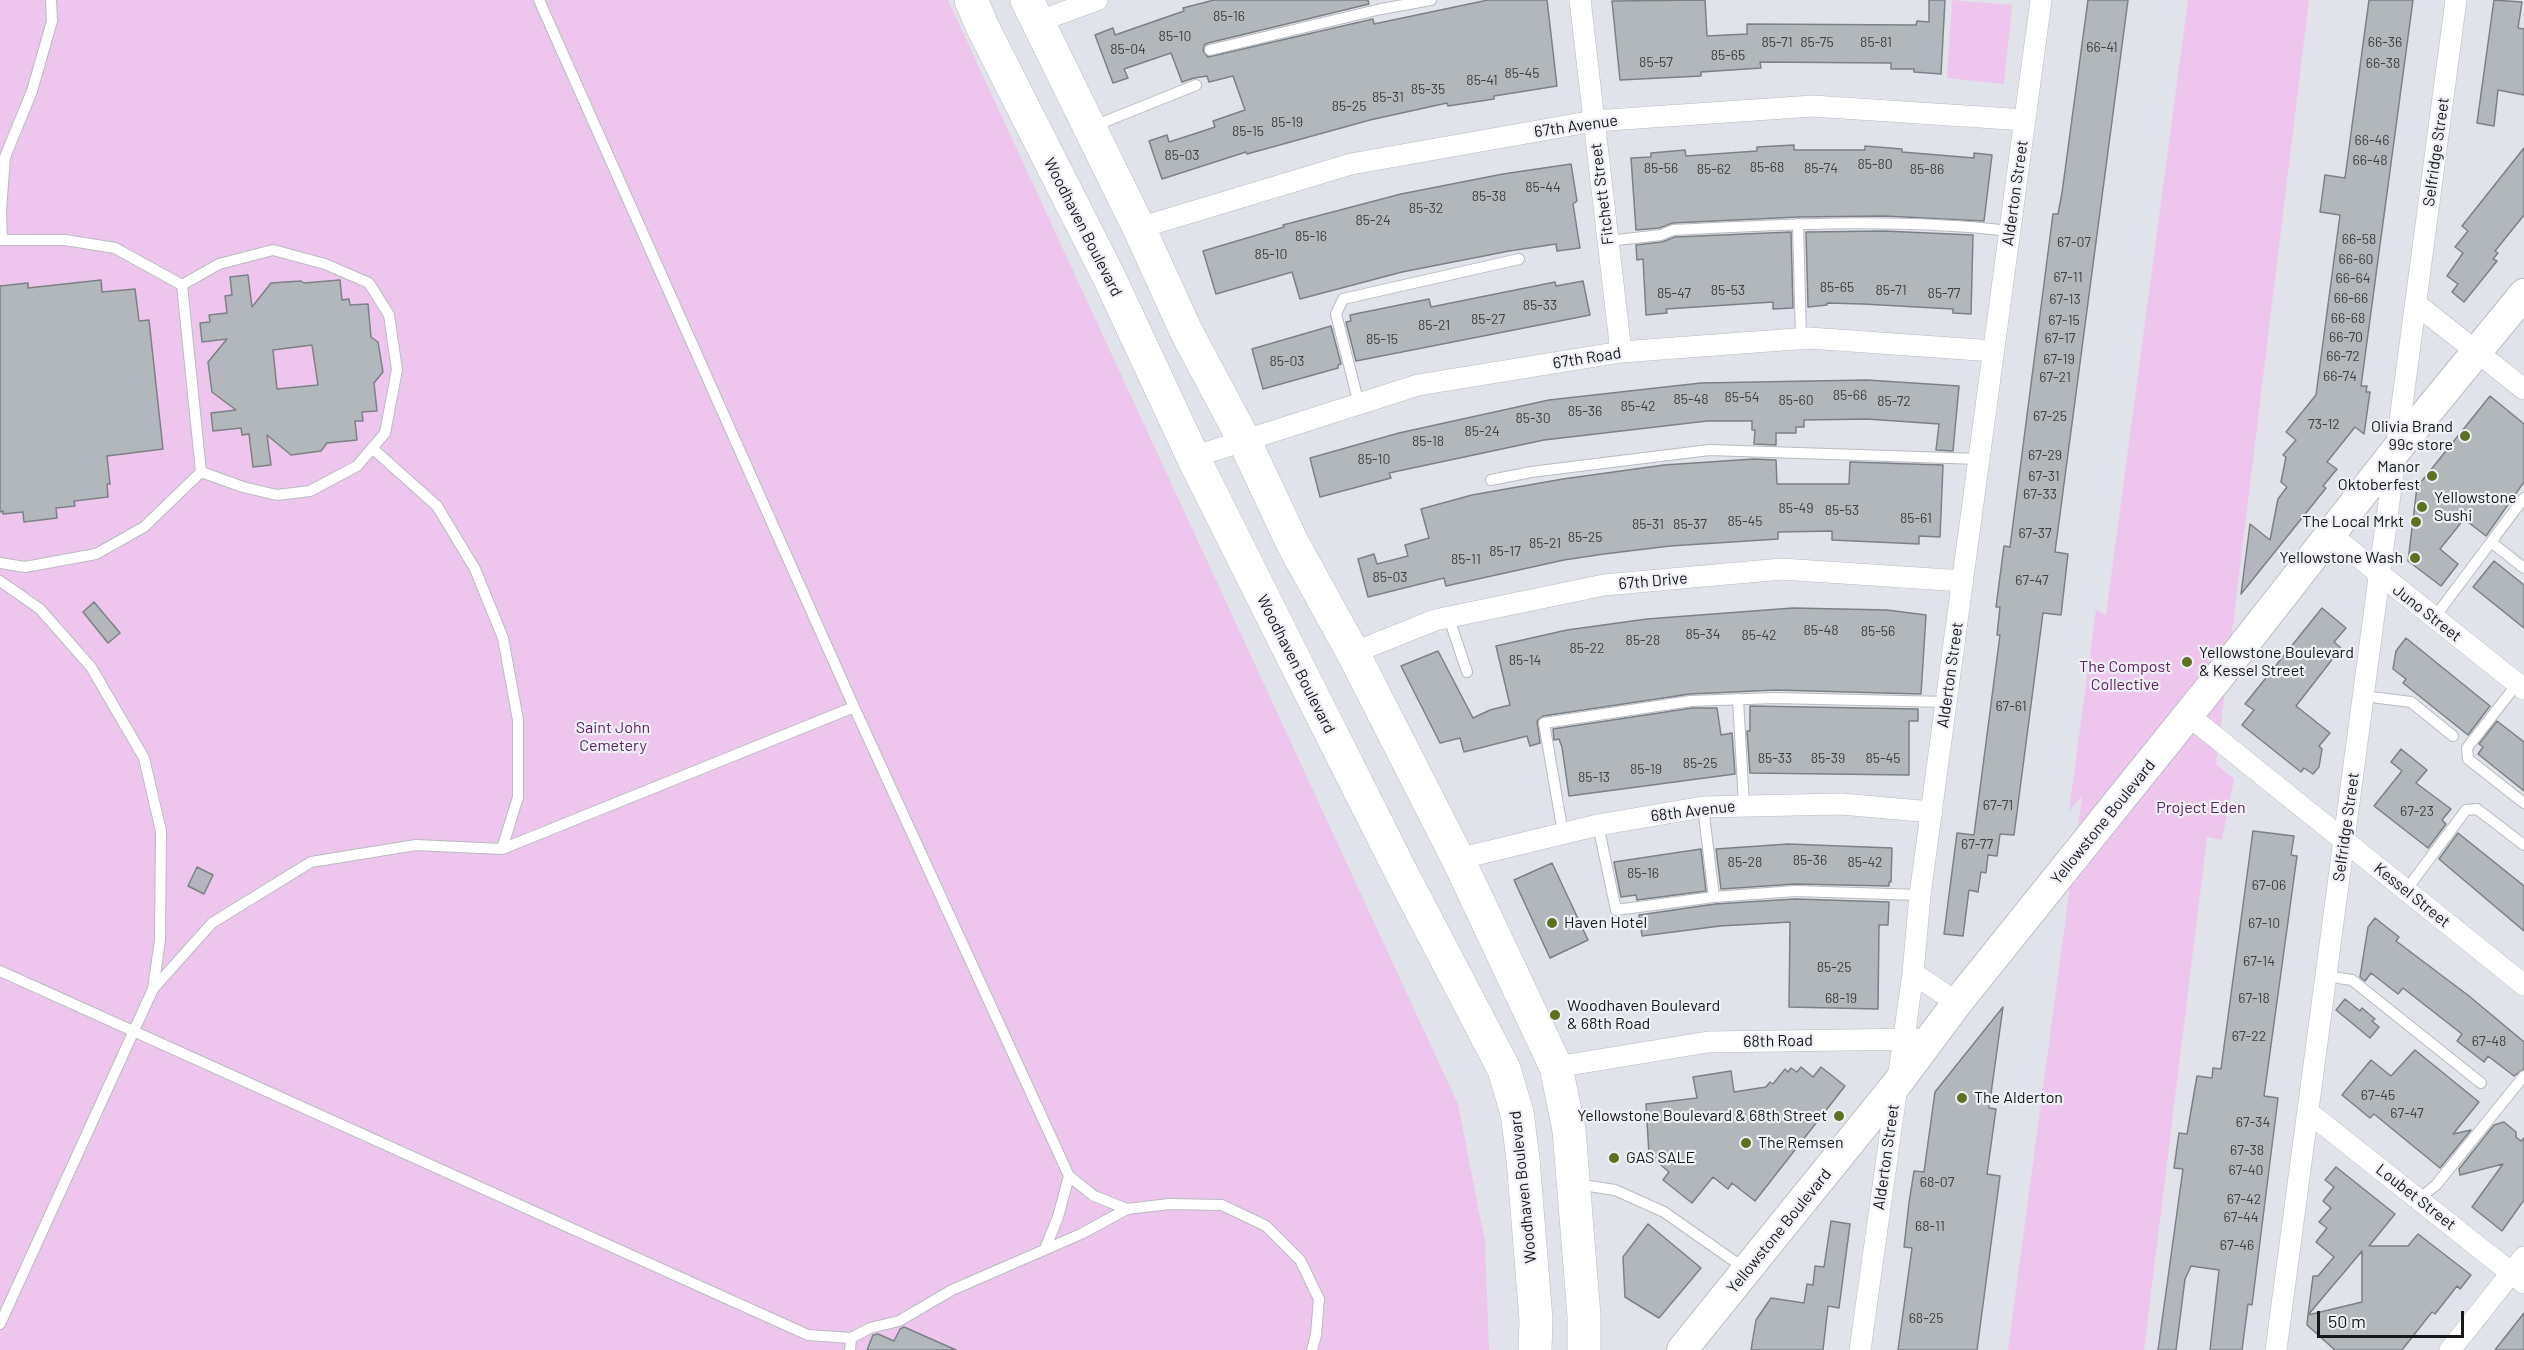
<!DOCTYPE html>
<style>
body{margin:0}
#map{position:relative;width:2524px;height:1350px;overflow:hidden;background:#e0e3e9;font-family:Barlow,sans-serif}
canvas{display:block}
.scale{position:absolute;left:2317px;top:1311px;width:147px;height:27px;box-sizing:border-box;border:3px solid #17181a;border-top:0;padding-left:8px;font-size:18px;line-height:21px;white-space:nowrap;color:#17181a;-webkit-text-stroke:4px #eef0f6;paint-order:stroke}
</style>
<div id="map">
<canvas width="2524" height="1350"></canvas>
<div class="scale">50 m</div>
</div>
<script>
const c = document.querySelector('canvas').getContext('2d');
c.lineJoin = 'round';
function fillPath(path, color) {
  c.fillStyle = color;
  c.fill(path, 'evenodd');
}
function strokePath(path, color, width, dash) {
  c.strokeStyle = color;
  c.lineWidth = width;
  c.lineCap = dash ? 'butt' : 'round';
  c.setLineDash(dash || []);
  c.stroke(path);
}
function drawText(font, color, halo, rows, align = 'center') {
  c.font = font + ' Barlow,sans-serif';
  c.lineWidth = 4.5;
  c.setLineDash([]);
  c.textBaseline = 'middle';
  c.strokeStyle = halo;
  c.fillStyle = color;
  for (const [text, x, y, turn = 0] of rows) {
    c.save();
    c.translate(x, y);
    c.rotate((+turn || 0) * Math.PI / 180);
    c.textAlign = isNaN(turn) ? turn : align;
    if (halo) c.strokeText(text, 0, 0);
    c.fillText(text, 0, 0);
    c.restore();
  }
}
fillPath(new Path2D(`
 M0,0H948L1458,1104L1485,1242L1489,1350H0Z
 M1952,0L2012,5L2004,84L1947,78Z
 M2188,0H2309L2216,764L2234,779L2222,840L2207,837L2144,1350H2008L2082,796L2069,811L2096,609L2106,615Z`), '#eec6ed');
const building = new Path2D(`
 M1214,0H1368L1369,4L1208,43L1204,45L1203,51L1208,57L1373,19L1374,24L1488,0H1547L1557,86L1494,96V99L1448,106L1447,103L1370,120L1247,154L1246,152L1162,179L1149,141L1167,135L1169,142L1200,132L1215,127L1213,121L1245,110L1233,76L1209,82L1207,76L1194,78L1182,82L1171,53L1124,69L1128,78L1113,83L1095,35L1113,28L1115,35L1184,11L1183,8Z
 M1705,0L1707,36L1747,34V24L1916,25L1917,21L1929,22V0H1945L1941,74L1914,72V69H1891V63L1760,62L1761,68L1701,72V76L1620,80L1612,1Z
 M2088,0H2128L2055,552L2068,554L2061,615L2043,613L2014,835L2000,834L1997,856L1988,855L1986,873L1981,872L1978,892L1969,890L1963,936L1944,934L1957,833L1974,835L2000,635H1997L2000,607H1996L2004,546L2010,547L2053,214H2058L2062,193Z
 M2369,0H2413L2361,386H2367L2366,392H2370L2364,434L2355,427L2327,462L2337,469L2323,486L2326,488L2241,594L2250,524L2270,540L2278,499L2287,487L2281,482L2286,457L2283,455L2296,440L2286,432L2316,395L2340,215L2320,212L2325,175L2345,178Z
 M2494,0L2522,2L2518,28L2524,29V95L2498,90L2494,126L2477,123Z
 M1794,145V150H1865V146L1902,149V152L1974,158V153L1992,155L1984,221L1884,216L1797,217L1673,223L1659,228L1636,230L1631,158L1651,157V153L1685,150L1686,156L1757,151V147Z
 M2524,148V215L2495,251L2498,253L2493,259L2497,261L2464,302L2452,292L2458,284L2447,276L2463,253L2455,247L2468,231L2462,226Z
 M1571,164L1577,201L1573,204L1580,248L1557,251L1556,244L1509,251L1402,272L1300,299L1292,272L1216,294L1203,251L1284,227L1283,225L1401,194L1503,174Z
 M1884,231L1973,235L1971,314L1953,313V309L1863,304L1827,303V305L1808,307L1806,232Z
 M1791,232L1793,308L1773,309V302L1666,309L1667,313L1646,315L1643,259L1637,260L1636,245L1662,242L1675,237Z
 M248,275L252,307L271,283L301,281L304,283L340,280L342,300L349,299L350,305L368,304L371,337L378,342L383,372L374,383L377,411L362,412L363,421H355L357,440L327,443L321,451L291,455L267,435L271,465L253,467L249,434L242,435L241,428L213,431L211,413L236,410L212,392L208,362L227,339L202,342L200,323L210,322L209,315L227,313L225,296L232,295L230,277ZM312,345L318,385L277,389L273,350Z
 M101,280L102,292L135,289L139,321L149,320L163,449L107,456L110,484H107L108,497L74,501L75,506L56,508L57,518L24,522L23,512L3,514V511L0,512V286L28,283V288Z
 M1583,281L1590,315L1356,361L1346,322L1351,321L1350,315L1429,299L1431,307L1555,282L1556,286Z
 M1331,326L1341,364L1338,365V368L1263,389L1252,349Z
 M1867,380L1959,386L1953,451L1936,450L1939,424L1867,419L1804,420V427H1796V433H1776V445L1754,444L1755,430H1752V421H1707L1544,440L1389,473L1391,478L1320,497L1310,458L1399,433L1549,400L1701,383Z
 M2490,396L2524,424V482L2486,536L2464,519L2440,549L2458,564L2441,586L2408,561L2417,487Z
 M1754,459L1776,460L1777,484H1849L1850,462L1943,465L1940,537L1919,536V544L1832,540V531L1778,532V539L1670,546L1604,554L1564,560L1446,586L1444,578L1368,597L1358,559L1374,554L1377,564L1408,556L1405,545L1429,538L1421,509L1472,495L1563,479L1664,465Z
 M2494,561L2524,585V628L2473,587Z
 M94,602L120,633L108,643L83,612Z
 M1793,608L1887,610L1926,615L1921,694L1775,690L1690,694L1543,716L1537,721L1540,743L1530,746L1527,736L1464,752L1460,738L1440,743L1401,666L1438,651L1473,718L1490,710L1510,705L1496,646L1567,630L1647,619Z
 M2322,608L2346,628L2334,642L2341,648L2296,706L2330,733L2319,746L2322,749L2319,767L2313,774L2304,768L2301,772L2242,725L2254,710L2245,704Z
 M2406,638L2490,706L2468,735L2403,683L2406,679L2393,669L2396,651Z
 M1750,706L1918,709V721H1909V775L1750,773L1747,731H1750Z
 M1692,708H1717L1721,735L1732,733L1735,774L1569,796L1562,747L1559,739L1554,740L1553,729Z
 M2497,721L2524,742V791L2478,754L2483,747L2479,744Z
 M2401,749L2427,770L2416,783L2451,809L2442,820L2446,824L2428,848L2374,806L2402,771L2391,762Z
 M2253,831L2294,836L2291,855L2297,856L2264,1096L2278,1098L2252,1305L2248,1304L2242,1350H2210L2219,1270L2191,1266L2185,1279L2176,1350H2158L2183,1169L2174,1168L2179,1133L2187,1134L2197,1076L2212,1078L2213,1068L2221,1069Z
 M2458,833L2524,886V931L2439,859Z
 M1788,844L1892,848L1891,882H1889V886L1795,884L1721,889L1716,849Z
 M1701,849L1706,891L1637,900L1636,895L1621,897L1614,862Z
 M1552,863L1588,940L1550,958L1514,880Z
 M197,867L213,875L204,894L188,886Z
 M1795,899L1889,902L1888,925H1879L1878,1009L1789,1007L1790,922L1720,926L1642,936L1639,915L1715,904Z
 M2375,918L2399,937L2396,941L2469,996L2524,1042V1069L2514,1076L2488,1056L2484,1062L2457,1041L2462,1034L2403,988L2398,994L2371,973L2365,981L2360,977L2368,927Z
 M2345,999L2360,1011L2362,1008L2375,1019L2372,1021L2379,1027L2370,1038L2336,1010Z
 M2003,1007L1989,1108L1996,1109L1987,1174L2000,1176L1977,1350H1898L1912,1248L1904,1247L1909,1203L1914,1171L1924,1172L1935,1092Z
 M2415,1050L2479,1102L2453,1134L2471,1130L2440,1168L2374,1114L2370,1118L2342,1095L2371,1060L2391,1076Z
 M1801,1067L1813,1077L1821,1067L1845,1086L1755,1201L1732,1183L1728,1189L1713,1177L1692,1203L1663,1180L1669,1172L1649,1155L1646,1104L1697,1098L1693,1077L1731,1071L1734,1092L1766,1087L1770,1082L1773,1084L1785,1069L1788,1072L1791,1068L1797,1072Z
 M2504,1122L2516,1132V1137L2521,1141L2524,1138V1200L2502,1231L2472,1207L2503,1164L2460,1175L2459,1169L2494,1125Z
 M2336,1167L2395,1214L2369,1246H2408L2418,1234L2471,1275L2460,1289L2457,1286L2435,1314L2432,1312L2402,1350H2335L2307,1325L2308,1315L2362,1302V1251L2308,1315L2313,1276H2318L2334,1257L2316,1242L2327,1228L2319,1222L2331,1208L2323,1201L2334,1187L2325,1180Z
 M1831,1221L1850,1224L1839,1308L1828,1306L1823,1350H1751L1756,1320L1771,1298L1804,1303L1807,1284L1813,1285L1815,1266L1824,1267Z
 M1648,1224L1701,1268L1659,1318L1625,1297L1623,1257Z
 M2524,1313V1350H2495Z
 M904,1327L956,1350H867L873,1335L878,1334L894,1341L900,1329Z`);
fillPath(building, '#b2b7bb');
strokePath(building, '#7b8185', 1.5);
const lane = new Path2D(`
 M539,0L854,707
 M1210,50L1381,9L1431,0
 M1094,126L1196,85
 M1798,224L1801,339
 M2,239L1,211L5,157L32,91L52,21L51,0
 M0,240H65L115,248L182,285L219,264L273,250L325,264L369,283L389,315L397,370L385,433L357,466L310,491L277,495L243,487L201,472L144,527L96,554L25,567L0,563
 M1608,241L1661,235L1673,230C1785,224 1898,218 2010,231
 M182,285L201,472
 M1359,404L1336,314L1343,299L1519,259
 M372,448L437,506L475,569L503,638L518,720V797L502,849
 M1491,480L1531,472L1709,450L1979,459
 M2491,542L2524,568
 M0,581L40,609L91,667L144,758L161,831L160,940L153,989
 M1449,618L1467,672
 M2434,618L2524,498
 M2517,684L2467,748L2468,759L2524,803
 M2363,696L2411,702L2453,736
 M1738,699L1744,805
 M1703,807L1714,897
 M1598,825L1616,910L1714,897L1795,891L1920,895
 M1563,833L1544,723L1691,701L1775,698L1947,702
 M2406,890L2466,810L2477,809L2524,845
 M0,971L808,1335L851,1338
 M2326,976L2352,980L2481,1083
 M1576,1184L1615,1190L1664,1212L1744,1268
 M2419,1199L2436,1185L2524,1076
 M1045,1249L1058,1217L1069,1176
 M0,1324L153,989L212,923L311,862L416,845L502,849L854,707L1069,1176L1094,1196L1127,1209
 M850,1350L851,1338L870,1328L899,1321L952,1290L1081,1234L1127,1209L1169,1204L1222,1205L1266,1226L1300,1260L1319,1299L1316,1335L1312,1350`);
const street = new Path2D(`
 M1580,0L1621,352
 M1037,22L1097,0
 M1139,228L1351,164L1594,121L1813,106L2025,120
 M2416,304L2524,389
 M1193,457L1418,385L1621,352L1809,338L1993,351
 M2331,535L2524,689
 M1353,653L1435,620L1604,585L1782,569L1963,581
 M2188,715L2524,985
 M1458,859L1598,825L1703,807L1841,804L1932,812
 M1913,973L1957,1003
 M1556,1067L1708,1042L1917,1039
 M2308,1112L2524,1283
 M1860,1350L1913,973L1920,895L2041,0
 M2276,1350L2456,0
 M2450,1350L2524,1257`);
const secondary = new Path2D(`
 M1682,1350L1896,1085L1957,1003L2217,679L2397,449L2524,294`);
const primary = new Path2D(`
 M971,0L983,28L1109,277L1193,457L1297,665L1401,872L1504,1069L1517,1113L1523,1159L1536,1320L1535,1350
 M1027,0L1139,228L1187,333L1244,440L1293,544L1353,653L1458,859L1556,1067L1569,1130L1584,1316V1350`);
strokePath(lane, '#b9bbc1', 12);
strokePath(street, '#b9bbc1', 22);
strokePath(secondary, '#b9bbc1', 32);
strokePath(primary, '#b9bbc1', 34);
strokePath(lane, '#fff', 10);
strokePath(street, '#fff', 21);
strokePath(secondary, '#fff', 30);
strokePath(primary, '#fff', 33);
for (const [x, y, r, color] of [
 [2465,436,6,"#5d7221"],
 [2432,476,6,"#5d7221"],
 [2422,507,6,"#5d7221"],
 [2416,522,6,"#5d7221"],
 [2415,558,6,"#5d7221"],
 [2187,662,6,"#5d7221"],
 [1552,923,6,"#5d7221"],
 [1555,1015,6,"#5d7221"],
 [1962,1098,6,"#5d7221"],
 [1839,1116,6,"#5d7221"],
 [1746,1143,6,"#5d7221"],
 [1614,1158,6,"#5d7221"]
]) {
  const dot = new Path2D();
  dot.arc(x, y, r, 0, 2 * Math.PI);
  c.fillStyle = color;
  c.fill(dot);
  strokePath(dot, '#eef0f6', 2);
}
drawText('14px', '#3e4042', null, [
 ["85-16",1229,16],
 ["85-10",1175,36],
 ["85-71",1777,42],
 ["85-75",1817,42],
 ["85-81",1876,42],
 ["66-36",2385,42],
 ["66-41",2102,47],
 ["85-04",1128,49],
 ["85-65",1728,55],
 ["85-57",1656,62],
 ["66-38",2383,63],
 ["85-45",1522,73],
 ["85-41",1482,80],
 ["85-35",1428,89],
 ["85-31",1388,97],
 ["85-25",1349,106],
 ["85-19",1287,122],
 ["85-15",1248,131],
 ["66-46",2372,140],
 ["85-03",1182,155],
 ["66-48",2370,160],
 ["85-80",1875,164],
 ["85-68",1767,167],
 ["85-56",1661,168],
 ["85-74",1821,168],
 ["85-62",1714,169],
 ["85-86",1927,169],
 ["85-44",1543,187],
 ["85-38",1489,196],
 ["85-32",1426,208],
 ["85-24",1373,220],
 ["85-16",1311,236],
 ["66-58",2359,239],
 ["67-07",2074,242],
 ["85-10",1271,254],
 ["66-60",2356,259],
 ["67-11",2068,277],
 ["66-64",2353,278],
 ["85-65",1837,287],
 ["85-53",1728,290],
 ["85-71",1891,290],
 ["85-47",1674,293],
 ["85-77",1944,293],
 ["66-66",2351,298],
 ["67-13",2065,299],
 ["85-33",1540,305],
 ["66-68",2348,318],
 ["85-27",1488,319],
 ["67-15",2064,320],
 ["85-21",1434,325],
 ["66-70",2346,337],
 ["67-17",2060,338],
 ["85-15",1382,339],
 ["66-72",2343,356],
 ["67-19",2059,359],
 ["85-03",1287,361],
 ["66-74",2340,376],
 ["67-21",2055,377],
 ["85-66",1850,395],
 ["85-54",1742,397],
 ["85-48",1691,399],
 ["85-60",1796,400],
 ["85-72",1894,401],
 ["85-42",1638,406],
 ["85-36",1585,411],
 ["67-25",2050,416],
 ["85-30",1533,418],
 ["73-12",2324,424],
 ["85-24",1482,431],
 ["85-18",1428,441],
 ["67-29",2045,455],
 ["85-10",1374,459],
 ["67-31",2044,476],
 ["67-33",2040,494],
 ["85-49",1796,508],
 ["85-53",1842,510],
 ["85-61",1916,518],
 ["85-45",1745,521],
 ["85-31",1648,524],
 ["85-37",1690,524],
 ["67-37",2035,533],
 ["85-25",1585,537],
 ["85-21",1545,543],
 ["85-17",1505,551],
 ["85-11",1466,559],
 ["85-03",1390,577],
 ["67-47",2032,580],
 ["85-48",1821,630],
 ["85-56",1878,631],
 ["85-34",1703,634],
 ["85-42",1759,635],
 ["85-28",1643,640],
 ["85-22",1587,648],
 ["85-14",1525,660],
 ["67-61",2011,706],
 ["85-33",1775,758],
 ["85-39",1828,758],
 ["85-45",1883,758],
 ["85-25",1700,763],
 ["85-19",1646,769],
 ["85-13",1594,777],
 ["67-71",1998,805],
 ["67-23",2417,811],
 ["67-77",1977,844],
 ["85-36",1810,860],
 ["85-28",1745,862],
 ["85-42",1865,862],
 ["85-16",1643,873],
 ["67-06",2269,885],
 ["67-10",2264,923],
 ["67-14",2259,961],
 ["85-25",1834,967],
 ["68-19",1841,998],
 ["67-18",2254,998],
 ["67-22",2249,1036],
 ["67-48",2489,1041],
 ["67-45",2378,1095],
 ["67-47",2407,1113],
 ["67-34",2253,1122],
 ["67-38",2247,1150],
 ["67-40",2246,1170],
 ["68-07",1937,1182],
 ["67-42",2244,1199],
 ["67-44",2241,1217],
 ["68-11",1930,1226],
 ["67-46",2237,1245],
 ["68-25",1926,1318]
]);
drawText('16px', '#17181a', '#eef0f6', [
 ["67th Avenue",1576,126,-8],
 ["Selfridge Street",2436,152,-82],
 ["Alderton Street",2015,193,-82],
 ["Fitchett Street",1602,194,-97],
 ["Woodhaven Boulevard",1083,227,63],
 ["67th Road",1587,358,-9],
 ["67th Drive",1653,581,-5],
 ["Juno Street",2427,613,38],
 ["Woodhaven Boulevard",1296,664,63],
 ["Alderton Street",1950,675,-82],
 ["68th Avenue",1693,811,-7],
 ["Yellowstone Boulevard",2103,822,-51],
 ["Selfridge Street",2346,827,-82],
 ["Kessel Street",2412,895,39],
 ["68th Road",1778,1041,-1],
 ["Alderton Street",1886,1157,-82],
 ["Woodhaven Boulevard",1523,1187,-96],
 ["Loubet Street",2416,1197,38],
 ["Yellowstone Boulevard",1779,1231,-51]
]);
drawText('16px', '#17181a', '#eef0f6', [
 ["Olivia Brand",2453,427,"right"],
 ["99c store",2453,445,"right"],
 ["Manor",2420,467,"right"],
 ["Oktoberfest",2420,485,"right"],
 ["Yellowstone",2434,498],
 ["Sushi",2434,516],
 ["The Local Mrkt",2404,522,"right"],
 ["Yellowstone Wash",2403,558,"right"],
 ["Yellowstone Boulevard",2199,653],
 ["& Kessel Street",2199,671],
 ["Haven Hotel",1564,923],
 ["Woodhaven Boulevard",1567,1006],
 ["& 68th Road",1567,1024],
 ["The Alderton",1974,1098],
 ["Yellowstone Boulevard & 68th Street",1827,1116,"right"],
 ["The Remsen",1758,1143],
 ["GAS SALE",1626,1158]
], 'left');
drawText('16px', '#5d225e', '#eef0f6', [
 ["The Compost",2125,667],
 ["Collective",2125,685],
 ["Saint John",613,728],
 ["Cemetery",613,746],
 ["Project Eden",2201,808]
]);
</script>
